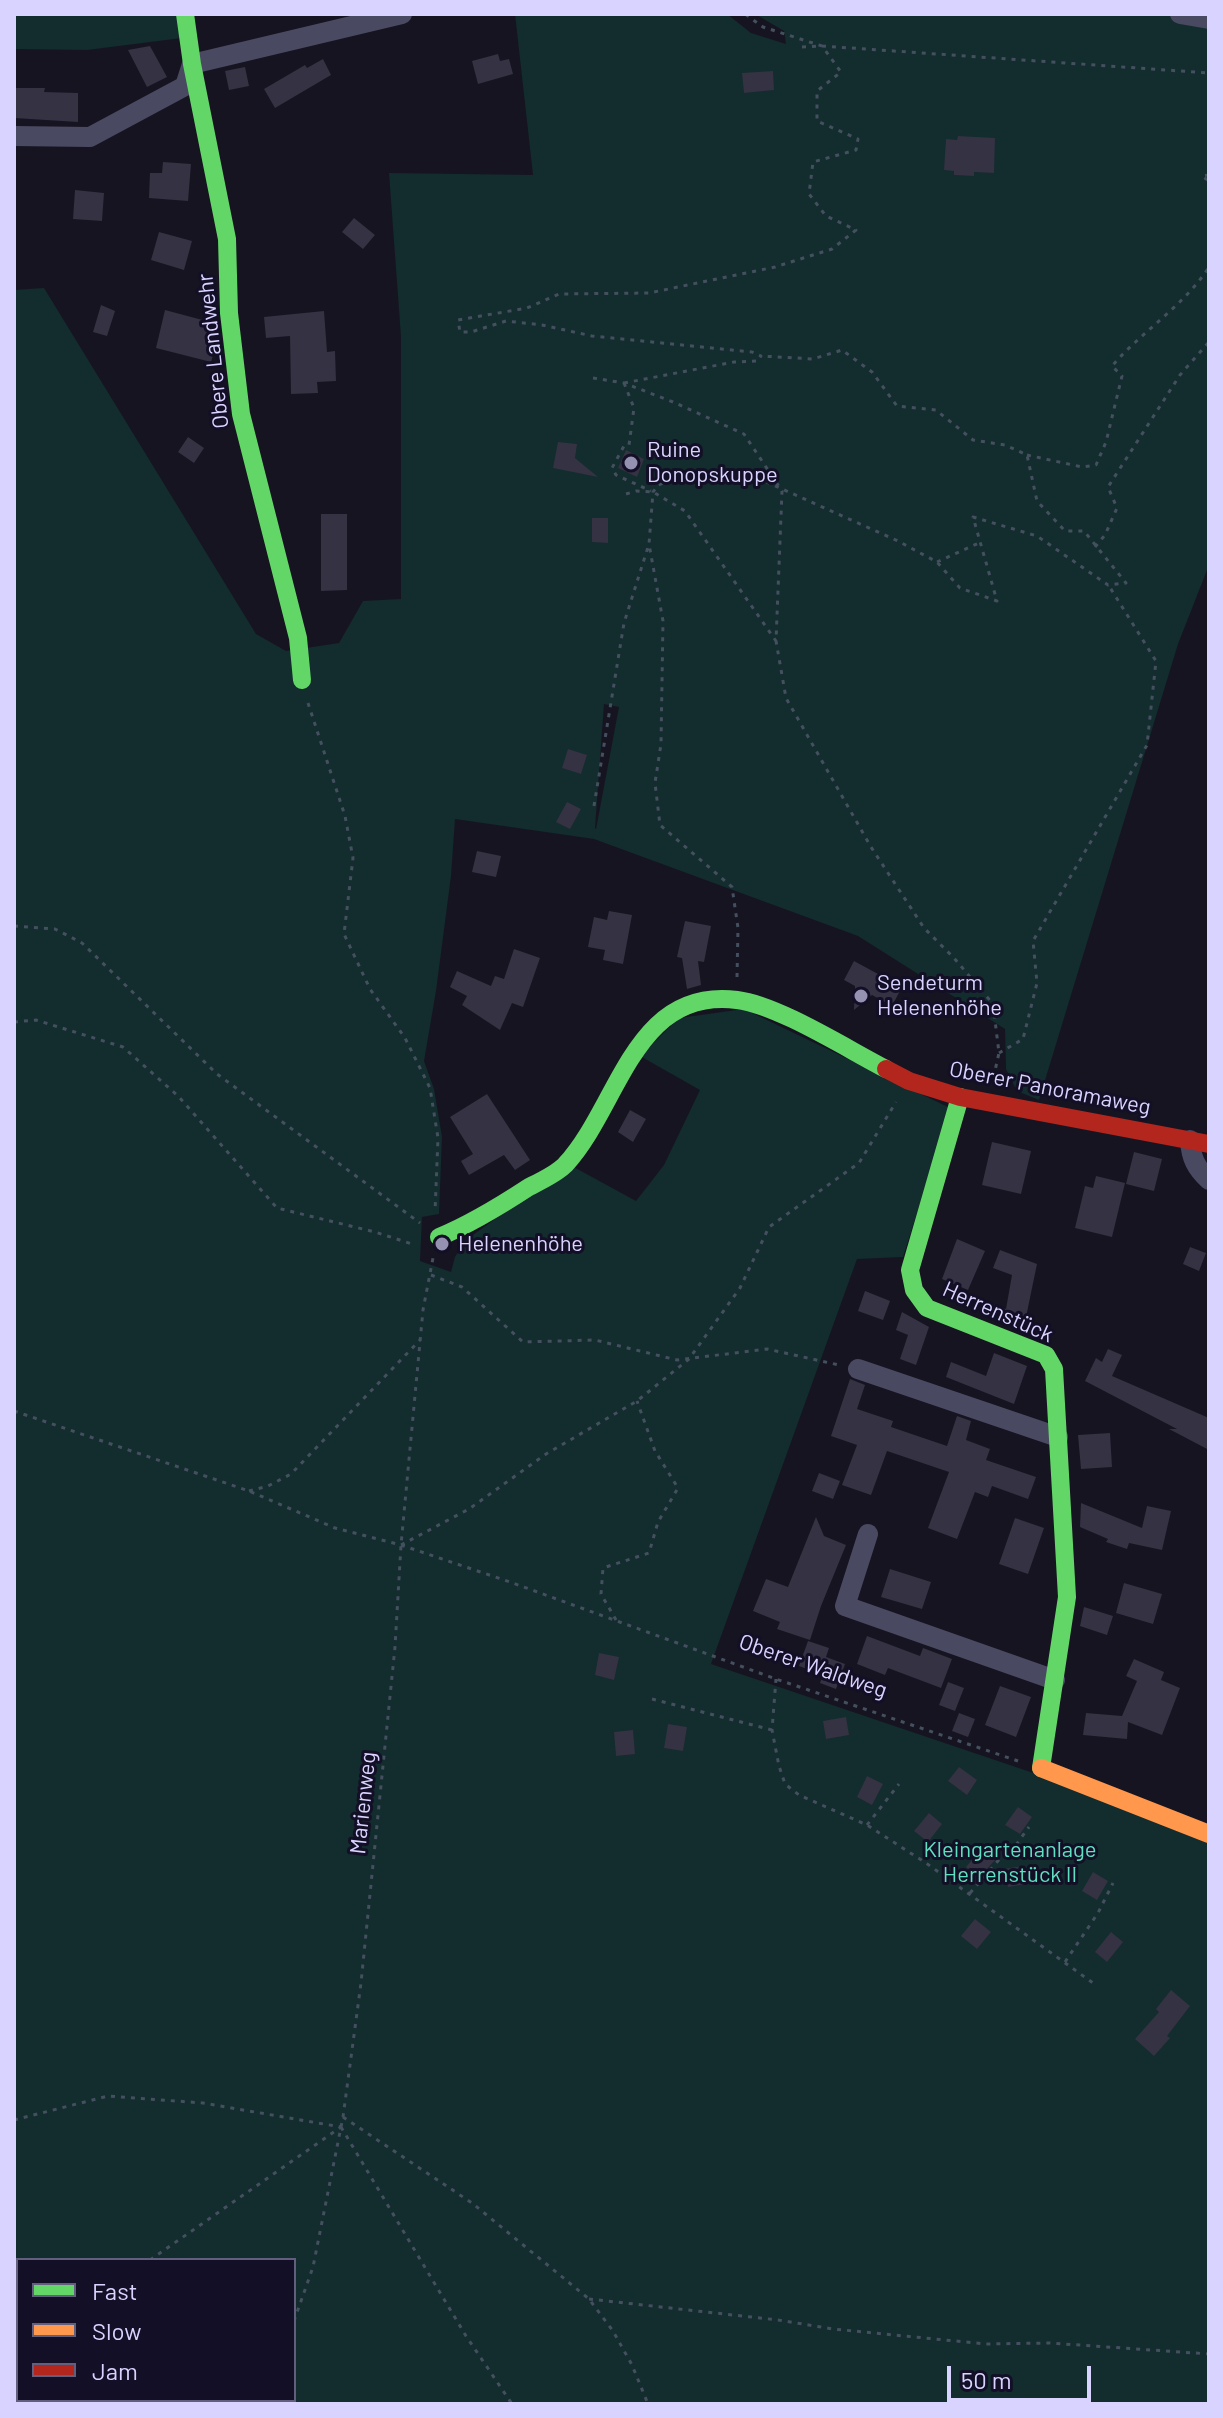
<!DOCTYPE html>
<meta charset="utf-8">
<style>
body{margin:0}
#map{position:relative;width:1223px;height:2418px;overflow:hidden;background:#161421;font-family:Barlow,sans-serif}
canvas{display:block}
.frame{position:absolute;inset:0;border:16px solid #d9d4ff;pointer-events:none}
.legend{position:absolute;left:16px;top:2258px;width:280px;height:144px;box-sizing:border-box;background:#130f26;border:2px solid #625e7d;margin:0;padding:10px 14px;list-style:none;font-size:24px;color:#d9d4ff}
.legend li{display:flex;align-items:center;gap:16px;height:40px}
.legend b{width:40px;border:2px solid #625e7d}
.scale{position:absolute;left:947px;top:2366px;width:144px;height:36px;box-sizing:border-box;border:4px solid #d9d4ff;border-top:0;padding-left:10px;font-size:24px;line-height:28px;white-space:nowrap;color:#d9d4ff;-webkit-text-stroke:6px #130f26;paint-order:stroke}
</style>
<div id="map">
<canvas width="1223" height="2418"></canvas>
<div class="frame"></div>
<ul class="legend">
<li><b style="height:10px;background:#63d668"></b>Fast</li>
<li><b style="height:10px;background:#ff974d"></b>Slow</li>
<li><b style="height:10px;background:#b3261e"></b>Jam</li>
</ul>
<div class="scale">50 m</div>
</div>
<script>
const c = document.querySelector('canvas').getContext('2d');
c.lineJoin = 'round';
function fillPath(path, color) {
  c.fillStyle = color;
  c.fill(path, 'evenodd');
}
function strokePath(path, color, width, dash) {
  c.strokeStyle = color;
  c.lineWidth = width;
  c.lineCap = dash ? 'butt' : 'round';
  c.setLineDash(dash || []);
  c.stroke(path);
}
function drawText(font, color, halo, rows, align = 'center') {
  c.font = font + ' Barlow,sans-serif';
  c.lineWidth = 6;
  c.setLineDash([]);
  c.textBaseline = 'middle';
  c.strokeStyle = halo;
  c.fillStyle = color;
  for (const [text, x, y, turn = 0] of rows) {
    c.save();
    c.translate(x, y);
    c.rotate((+turn || 0) * Math.PI / 180);
    c.textAlign = isNaN(turn) ? turn : align;
    if (halo) c.strokeText(text, 0, 0);
    c.fillText(text, 0, 0);
    c.restore();
  }
}
fillPath(new Path2D(`
 M14,14H179L182,38L87,50L14,49Z
 M515,14H727L751,33L786,44L784,31L755,14H1209V565L1178,644L1039,1100L1017,1091L1006,1069L1005,1029L858,936L594,839L455,819L451,876L436,991L424,1061L434,1089L442,1137L439,1214L422,1217L420,1261L451,1272L455,1257L466,1240L570,1165L636,1201L664,1165L700,1090L640,1056L679,1018L744,1009L950,1108L903,1257L857,1259L711,1664L1063,1783L1209,1844V2404H14V290L44,288L256,634L286,651L339,643L363,601L401,599V337L389,173L533,175ZM604,704L619,707L596,829L595,828ZM18,2260H294V2400H18Z`), '#132c2d');
fillPath(new Path2D(`
 M150,46L167,77L147,87L128,50Z
 M498,54L500,61L509,59L513,74L478,84L472,61Z
 M323,59L331,75L275,108L264,89L305,65L307,68Z
 M245,67L249,86L229,90L225,71Z
 M773,71L774,90L744,93L742,73Z
 M14,88H45L44,92L78,93V122L14,118Z
 M958,136L995,138L994,173L974,172V176L954,175V171L944,170L946,139L957,140Z
 M163,162L191,164L188,201L149,198L150,173H162Z
 M75,190L104,193L102,221L73,219Z
 M354,218L375,235L363,249L342,232Z
 M159,232L192,241L184,270L151,260Z
 M101,305L115,311L107,336L93,332Z
 M165,310L210,322L205,342L216,345L211,362L156,348Z
 M324,311L327,352L335,351L336,381L317,382L318,393L291,394L290,336L266,338L264,317Z
 M188,437L204,448L194,463L178,452Z
 M558,442L577,444L575,458L598,477L553,468Z
 M626,450L644,459L637,477L618,468Z
 M321,514H347V590L321,591Z
 M592,518H608V543L592,542Z
 M568,749L587,755L581,774L562,768Z
 M567,802L581,809L570,829L556,822Z
 M477,851L501,856L496,877L472,872Z
 M609,911L632,915L623,964L603,960L605,950L588,947L594,917L607,920Z
 M685,921L711,926L704,962L698,961L701,985L687,989L682,958L677,957Z
 M514,949L540,958L523,1007L512,1003L500,1030L462,1005L467,996L450,987L457,971L491,986L495,976L504,979Z
 M854,961L902,987L892,1006L872,995L854,1010L855,986L844,980Z
 M487,1094L530,1160L515,1170L504,1155L469,1175L461,1161L473,1154L450,1117Z
 M630,1110L646,1119L633,1142L618,1132Z
 M992,1142L1031,1151L1021,1194L982,1185Z
 M1134,1152L1162,1159L1154,1191L1126,1184Z
 M1096,1176L1125,1183L1112,1237L1075,1228L1085,1186L1093,1188Z
 M957,1239L985,1251L968,1290L942,1279Z
 M1190,1247L1206,1253L1199,1271L1183,1264Z
 M1000,1250L1037,1264L1025,1322L1021,1321V1323H1012L980,1311L983,1300L1006,1309L1012,1275L993,1268Z
 M865,1291L890,1301L883,1320L858,1311Z
 M902,1312L929,1327L916,1365L900,1359L908,1335L896,1330Z
 M1108,1349L1122,1355L1112,1376L1209,1418V1450L1169,1429H1177L1085,1381L1096,1358L1102,1362Z
 M994,1353L1027,1366L1014,1404L946,1377L951,1362L986,1376Z
 M850,1379L865,1385L857,1409L893,1421L891,1427L947,1446L957,1416L971,1421L966,1440L990,1449L986,1460L1036,1477L1028,1499L992,1486L988,1497L975,1492L957,1539L928,1528L949,1472L887,1451L871,1495L842,1485L857,1445L831,1436Z
 M1110,1433L1112,1467L1081,1469L1078,1435Z
 M819,1473L840,1481L833,1499L812,1491Z
 M1081,1503L1142,1528L1147,1506L1171,1511L1162,1550L1129,1543L1127,1549L1106,1542L1108,1539L1080,1527Z
 M816,1517L824,1536L846,1545L821,1606L810,1640L777,1629L780,1622L753,1611L766,1579L788,1587Z
 M1015,1518L1044,1528L1028,1574L999,1564Z
 M890,1569L931,1582L922,1609L881,1597Z
 M1124,1583L1162,1594L1153,1624L1116,1613Z
 M1084,1607L1113,1616L1107,1635L1080,1626Z
 M867,1636L920,1656L923,1648L952,1659L941,1688L888,1668L885,1675L857,1664Z
 M808,1641L829,1648L826,1657L845,1664L836,1689L820,1683L823,1675L799,1666Z
 M599,1653L619,1657L614,1680L595,1675Z
 M1134,1659L1164,1672L1161,1680L1180,1688L1162,1735L1128,1722L1127,1739L1083,1735L1086,1713L1122,1716L1137,1681L1126,1676Z
 M948,1682L964,1688L955,1711L939,1705Z
 M1000,1686L1031,1697L1016,1737L985,1725Z
 M959,1713L975,1719L968,1737L952,1731Z
 M846,1717L849,1735L826,1739L823,1721Z
 M668,1724L687,1727L683,1751L664,1748Z
 M633,1730L635,1754L616,1756L614,1732Z
 M959,1767L977,1780L967,1795L948,1781Z
 M867,1776L883,1784L872,1805L857,1797Z
 M1018,1807L1032,1817L1020,1834L1005,1825Z
 M929,1813L942,1824L928,1842L914,1831Z
 M981,1849L995,1860L979,1878L966,1867Z
 M1022,1866L1026,1884L1008,1887L1004,1869Z
 M1093,1872L1108,1881L1097,1900L1082,1891Z
 M975,1919L991,1932L977,1949L961,1936Z
 M1111,1932L1123,1942L1107,1962L1095,1952Z
 M1171,1990L1190,2006L1167,2036L1170,2038L1154,2056L1135,2039L1159,2012L1156,2009Z`), '#343243');
strokePath(new Path2D(`
 M802,47L822,46L1209,73
 M1209,175L1202,176L1209,181
 M593,378L624,383L673,402L744,434L782,491L776,641L786,698L871,847L924,928L954,958L993,1004L999,1053L994,1075
 M624,383L734,362L758,361L761,356L752,352L592,336L542,325L506,321L471,332H460L458,320L527,308L559,294L649,293L775,267L832,249L856,230L826,216L809,194L813,162L856,150L858,139L817,121V91L841,72L822,46L763,27L745,14
 M624,383L634,408L629,445L624,446L612,468L616,475L651,491
 M1027,455L1082,467L1096,465L1106,442L1122,376L1112,366C1142,331 1184,306 1209,267
 M626,494L636,491L653,492L685,511L776,641
 M1095,547L1105,535L1117,508L1108,487L1180,375L1209,342
 M937,562L981,542
 M308,703L345,816L353,858L344,934L370,989L405,1038L430,1088L438,1138L435,1212
 M594,806L624,623L648,547
 M14,926L55,929L82,943L217,1074L420,1223
 M737,977L738,928L732,887L660,825L655,783L661,744L663,621L649,544L653,492L658,485L674,479L710,480L751,475L898,541L937,562L960,588L997,601L973,517L1037,536L1108,585L1126,583L1084,531H1065L1037,501L1027,455L1005,445L973,440L936,410L897,406L872,372L842,350L813,359L761,356
 M14,1022L36,1020L123,1047L178,1096L277,1208L375,1232L415,1245
 M999,1053L1023,1039L1037,983L1033,941L1147,745L1156,661L1109,586
 M431,1275L462,1287L523,1342L595,1340L677,1360L767,1349L839,1365
 M14,1411L249,1491L335,1528L401,1545L510,1582L776,1679L1018,1761
 M249,1491L268,1486L291,1474L420,1340
 M401,1545L469,1509L546,1454L637,1401L689,1359L740,1288L769,1227L859,1163L896,1102
 M616,1620L601,1594L603,1568L649,1553L658,1522L678,1488L655,1451L637,1401
 M776,1679L772,1730L779,1766L785,1784L799,1795L867,1825L926,1863L1093,1983
 M652,1699L772,1730
 M867,1825L899,1784
 M970,1893L1004,1854L1008,1856L1029,1827
 M1065,1962L1098,1913L1113,1883
 M343,2117L472,2203L589,2299L613,2331L632,2365L648,2404
 M14,2120L108,2096L203,2103L341,2127
 M341,2127L466,2336L512,2404
 M150,2260L341,2127
 M589,2299L778,2320L833,2329L986,2344L1050,2343L1209,2354
 M294,2321L313,2267L343,2117L361,1983L395,1647L401,1545L423,1310L433,1258
 M14,2355L18,2352
 M266,2404L267,2400`), '#44505f', 3, [4, 6]);
strokePath(new Path2D(`
 M1180,14L1209,19
 M14,136L90,137L185,86L192,64L402,14
 M1190,1140C1191,1158 1196,1168 1209,1180
 M858,1369L1058,1437
 M868,1534L845,1606L1055,1680`), '#4a4962', 20);
strokePath(new Path2D(`
 M185,14L192,64L227,239L229,313L241,414L298,638L302,680
 M960,1097L910,1270L914,1290L927,1308L1046,1355L1054,1369L1067,1597L1041,1768
 M439,1237C471,1224 500,1206 529,1187C541,1181 556,1174 565,1165C620,1106 633,987 737,1000C778,1005 847,1049 886,1069`), '#63d668', 18);
strokePath(new Path2D(`
 M1041,1768L1209,1834`), '#ff974d', 18);
strokePath(new Path2D(`
 M886,1069L909,1081L960,1097L1209,1144`), '#b3261e', 18);
for (const [x, y, r, color] of [
 [631,463,8,"#9591b1"],
 [861,996,8,"#9591b1"],
 [442,1244,8,"#9591b1"]
]) {
  const dot = new Path2D();
  dot.arc(x, y, r, 0, 2 * Math.PI);
  c.fillStyle = color;
  c.fill(dot);
  strokePath(dot, '#130f26', 3);
}
drawText('22px', '#d9d4ff', '#130f26', [
 ["Obere Landwehr",213,351,-96],
 ["Oberer Panoramaweg",1050,1088,11],
 ["Herrenstück",998,1312,24],
 ["Oberer Waldweg",813,1666,19],
 ["Marienweg",363,1803,-84]
]);
drawText('22px', '#d9d4ff', '#130f26', [
 ["Ruine",647,450],
 ["Donopskuppe",647,475],
 ["Sendeturm",877,983],
 ["Helenenhöhe",877,1008],
 ["Helenenhöhe",458,1244]
], 'left');
drawText('22px', '#5fe0c0', '#130f26', [
 ["Kleingartenanlage",1010,1850],
 ["Herrenstück II",1010,1875]
]);
</script>
